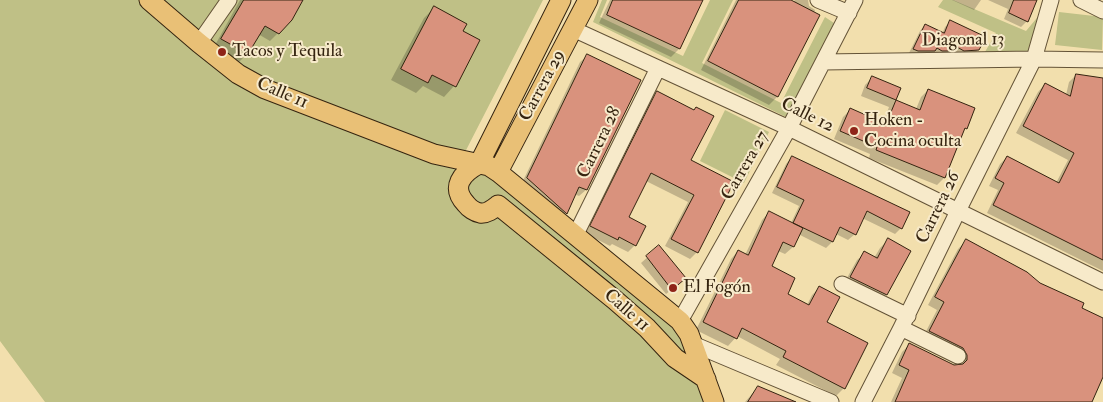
<!DOCTYPE html>
<meta charset="utf-8">
<style>
body{margin:0}
canvas{display:block;background:#f2dfad}
</style>
<canvas width="1103" height="402"></canvas>
<script>
const c = document.querySelector('canvas').getContext('2d');
c.lineJoin = 'round';
function fillPath(path, color) {
  c.fillStyle = color;
  c.fill(path, 'evenodd');
}
function strokePath(path, color, width, dash) {
  c.strokeStyle = color;
  c.lineWidth = width;
  c.lineCap = dash ? 'butt' : 'round';
  c.setLineDash(dash || []);
  c.stroke(path);
}
function drawText(font, color, halo, rows, align = 'center') {
  c.font = font + ' "IM FELL Double Pica",serif';
  c.lineWidth = 4;
  c.setLineDash([]);
  c.textBaseline = 'middle';
  c.strokeStyle = halo;
  c.fillStyle = color;
  for (const [text, x, y, turn = 0] of rows) {
    c.save();
    c.translate(x, y);
    c.rotate((+turn || 0) * Math.PI / 180);
    c.textAlign = isNaN(turn) ? turn : align;
    if (halo) c.strokeText(text, 0, 0);
    c.fillText(text, 0, 0);
    c.restore();
  }
}
fillPath(new Path2D(`
 M0,0H543L462,158L475,163L679,332L705,402H45L0,341Z
 M602,0H607L600,17L683,56L710,0H733L702,63L781,103L825,17L834,23L786,117L593,22Z
 M943,0H953L1026,31L1046,7L1029,57H982L996,33L938,7Z
 M1059,12L1103,17L1102,50L1055,45Z
 M725,110L769,132L744,183L700,161Z`), '#bfc086');
fillPath(new Path2D(`
 M240,0H301L278,33L270,41L258,34L247,54L239,62L214,47Z
 M610,0H702L679,49L671,57L599,23Z
 M736,0H788L793,2L795,0H808L809,6L815,10L814,13L818,15L777,97L769,105L701,70Z
 M952,0H981L974,10Z
 M988,0H1033L1027,21L1021,27L1004,19L1008,9Z
 M434,8L462,31L479,40L454,86L444,97L423,86L416,93L391,80L424,18Z
 M951,21L978,50L972,56L908,55L920,31L925,25L942,34L945,27Z
 M587,56L586,190L579,196L574,194L566,213L559,220L521,185L580,62Z
 M1076,75L1103,79V271L987,213L998,190L989,186L1000,164L1007,157L1056,183L1068,160L1016,133L1038,92L1045,84L1066,95L1069,82Z
 M873,77L899,88L894,100L916,109L921,97L928,90L966,128L962,132L944,178L937,185L869,158L870,154L834,139L843,117L850,110L883,123L889,107L861,96L865,85Z
 M657,93L690,161L732,182L697,252L690,259L665,246L688,202L646,181L628,218L635,245L628,252L612,244L610,246L584,233L650,100Z
 M792,157L901,228L895,234L862,218L855,234L848,240L836,234L832,242L826,248L798,234L793,247L785,254L778,251L770,267L786,294L807,305L812,295L819,288L826,323L866,344L844,388L836,396L776,365L780,359L737,336L728,346L696,330L731,259L738,251L745,255L762,220L769,212L791,223L799,206L772,193L786,164Z
 M888,240L910,252L886,295L878,302L843,285L857,260L865,253L874,258L880,248Z
 M966,241L1080,309L1103,319V375L1091,402H891L902,378L892,373L902,352L910,344L954,366L960,365V363L955,355L922,339L937,310L928,305L958,249Z
 M659,247L679,284L666,294L641,263Z
 M758,387L793,402H745Z`), '#0003');
const building = new Path2D(`
 M244,0H303L292,20L279,34L265,26L248,54L221,39Z
 M613,0H703L680,49L607,15Z
 M739,0H791L820,15L778,97L708,61Z
 M1014,0H1037L1028,22L1009,13Z
 M434,6L467,24L463,31L480,40L456,87L432,75L428,83L401,69Z
 M950,20L986,37L979,50L964,51L957,47L955,51H942L937,48L935,51H918L913,49L925,24L944,33Z
 M587,54L641,80L587,190L579,187L567,214L527,178Z
 M1076,74L1103,78V260L993,205L1004,183L995,178L1007,156L1059,183L1074,153L1023,126L1045,83L1070,96Z
 M872,76L901,88L896,100L920,110L928,89L975,108L967,129L965,128L945,178L876,150L877,147L840,131L850,108L886,124L896,100L867,88Z
 M657,91L694,110L696,107L714,116L691,160L734,182L698,253L671,239L694,195L651,173L629,217L646,226L636,246L619,237L618,240L590,226Z
 M792,156L910,212L902,229L867,211L856,235L840,227L833,242L793,223L804,200L777,187Z
 M769,211L803,228L794,247L783,242L772,266L795,278L788,294L809,305L819,286L840,297L827,322L868,343L845,389L783,357L786,351L742,328L737,339L703,322L738,250L748,255Z
 M888,238L911,251L887,295L850,277L864,251L877,258Z
 M966,239L1027,272L1040,283L1084,303L1082,308L1103,318V377L1092,402H895L909,370L899,365L909,343L954,365L963,364L967,360V355L963,348L929,331L944,302L935,297Z
 M659,245L686,278L672,290L646,256Z
 M758,386L796,402H748Z`);
fillPath(building, '#d9927d');
strokePath(building, '#352410', 1);
const minor = new Path2D(`
 M818,0L849,13
 M1081,0L1103,11
 M573,29L789,128L1103,282
 M199,43L229,0
 M823,62L1034,59L1103,60
 M576,234L658,68
 M842,284L908,316
 M680,321L789,128L855,0
 M901,328L958,356
 M693,344L831,402
 M863,402L901,328L958,211L1034,59L1051,0`);
const major = new Path2D(`
 M149,0L199,43L238,74L265,89L434,154L489,166L498,172L680,321L689,334L714,402
 M479,164C462,173 450,187 466,204C469,208 475,212 480,213C487,214 493,209 498,205L615,300L647,328L675,358L706,379
 M479,164L561,0
 M498,172L588,0`);
strokePath(minor, '#645337', 17);
strokePath(major, '#352410', 21);
strokePath(minor, '#f7eaca', 15);
strokePath(major, '#e9c076', 19);
for (const [x, y, r, color] of [
 [222,52,5,"#8f2418"],
 [854,131,5,"#8f2418"],
 [673,288,5,"#8f2418"]
]) {
  const dot = new Path2D();
  dot.arc(x, y, r, 0, 2 * Math.PI);
  c.fillStyle = color;
  c.fill(dot);
  strokePath(dot, '#f7eaca', 2);
}
drawText('18px', '#352410', '#f7eaca', [
 ["Diagonal 13",963,41,-1],
 ["Carrera 29",543,86,-62],
 ["Calle 11",282,94,23],
 ["Calle 12",807,116,26],
 ["Carrera 28",600,143,-64],
 ["Carrera 27",746,166,-60],
 ["Carrera 26",939,208,-64],
 ["Calle 11",626,311,41]
]);
drawText('18px', '#352410', '#f7eaca', [
 ["Tacos y Tequila",232,52],
 ["Hoken -",864,121],
 ["Cocina oculta",864,142],
 ["El Fogón",683,288]
], 'left');
</script>
